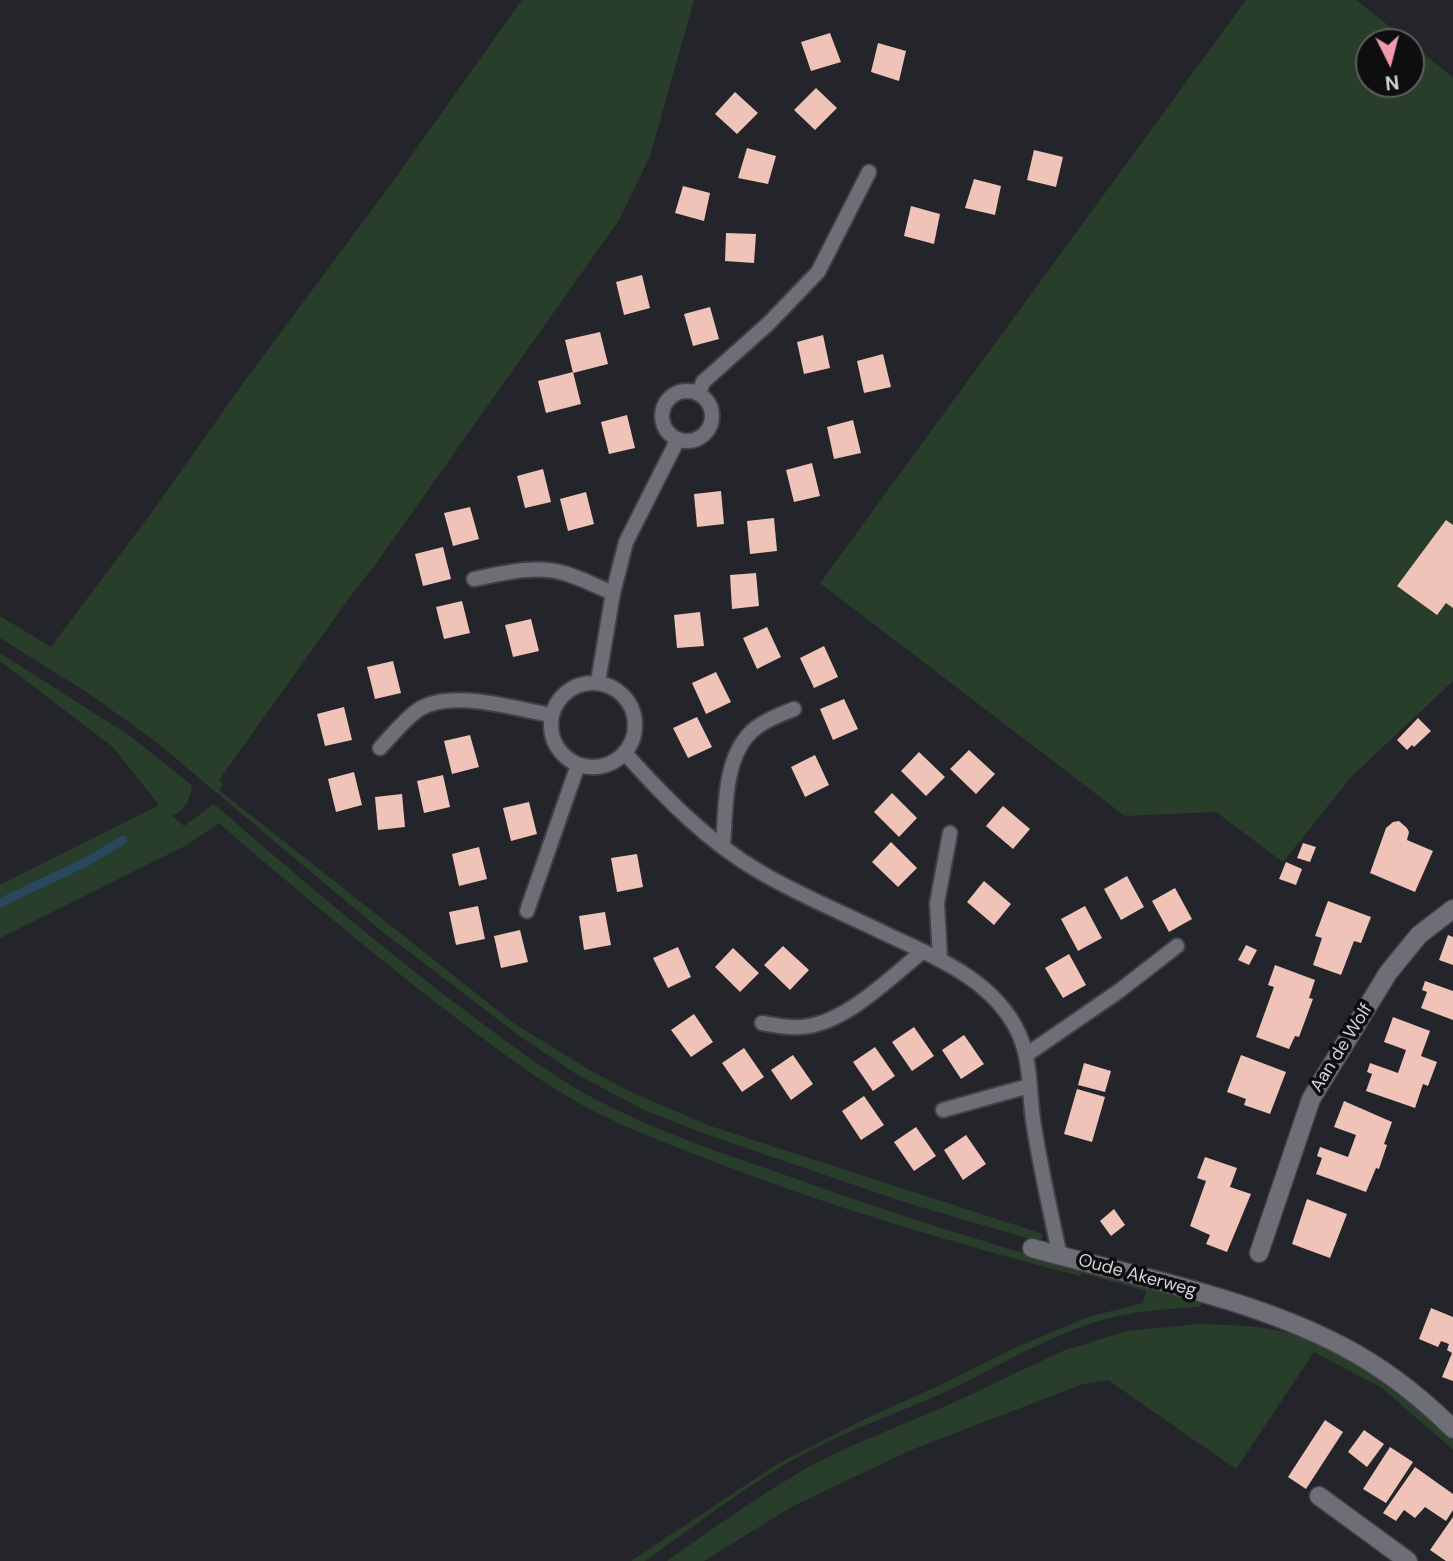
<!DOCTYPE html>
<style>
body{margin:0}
#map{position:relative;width:1453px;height:1561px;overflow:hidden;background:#24252a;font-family:"DM Sans",sans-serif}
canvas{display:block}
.north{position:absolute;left:1355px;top:28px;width:70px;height:70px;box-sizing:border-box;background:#0e0e11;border:2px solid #5d5d60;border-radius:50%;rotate:174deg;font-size:19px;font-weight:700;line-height:28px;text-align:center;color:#d3d4d7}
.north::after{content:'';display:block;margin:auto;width:24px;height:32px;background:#f29aad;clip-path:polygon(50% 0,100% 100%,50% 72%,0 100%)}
</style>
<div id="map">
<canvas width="1453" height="1561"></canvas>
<div class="north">N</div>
</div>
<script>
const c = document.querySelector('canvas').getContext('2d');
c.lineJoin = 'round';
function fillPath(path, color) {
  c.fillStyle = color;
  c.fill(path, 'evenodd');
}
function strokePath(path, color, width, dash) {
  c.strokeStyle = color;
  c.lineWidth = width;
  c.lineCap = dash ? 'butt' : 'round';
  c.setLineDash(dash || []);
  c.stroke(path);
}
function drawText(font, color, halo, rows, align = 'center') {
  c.font = font + ' "DM Sans",sans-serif';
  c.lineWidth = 7;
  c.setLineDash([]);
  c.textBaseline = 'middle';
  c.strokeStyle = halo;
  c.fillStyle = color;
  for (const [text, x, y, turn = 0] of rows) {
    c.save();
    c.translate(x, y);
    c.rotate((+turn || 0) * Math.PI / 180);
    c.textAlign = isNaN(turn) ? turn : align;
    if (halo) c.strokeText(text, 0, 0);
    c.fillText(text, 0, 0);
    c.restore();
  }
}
fillPath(new Path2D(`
 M522,0H694L650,156L619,220L375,565L352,594L219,780L223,784L219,790L515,1024L591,1071L633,1093L710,1126L1043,1234L1042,1238L1037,1241L907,1203L711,1136L644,1110L578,1075L521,1037L379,929L155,741L88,693L0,638V616L51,647L155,508L241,386L394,180Z
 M1246,0H1356L1409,42H1369V84H1411V44L1453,77V681L1351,777L1283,862L1216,812L1125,816L820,583Z
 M0,653L130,736L192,785C190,799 186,809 172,816L184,826L214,804C291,871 368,936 448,998C489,1028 529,1060 572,1086C638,1125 712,1150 785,1175C868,1205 952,1232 1036,1257C1090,1274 1146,1286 1200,1300L1202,1304L1199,1307C1165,1309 1132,1311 1099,1321C1045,1337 996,1368 945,1392C901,1412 856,1427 813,1449C753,1480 700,1522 645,1561H631L779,1463L863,1420L940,1385L1017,1347L1088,1317L1143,1303L1146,1291L1082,1273L1080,1276C956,1244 831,1207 712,1161C666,1143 619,1126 577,1102C525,1072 477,1034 430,998C358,941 288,883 219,823L185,846L0,938V885L159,805L113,747L0,661Z
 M1199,1324C1225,1325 1250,1325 1275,1330C1343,1344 1404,1392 1453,1440V1450L1382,1388L1314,1352L1236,1469L1108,1380L1083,1384L911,1450L793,1506L704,1561H667C712,1529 757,1497 805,1469C848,1445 896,1428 941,1408C985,1389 1028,1366 1072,1347L1073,1348L1126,1331Z`), '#293e2a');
strokePath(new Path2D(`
 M0,903L86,862L123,840`), '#27485e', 9);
fillPath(new Path2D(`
 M830,33L841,62L811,71L801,42Z
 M878,43L906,51L899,81L871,72Z
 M816,88L837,108L815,130L794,110Z
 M735,92L758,113L737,134L715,114Z
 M747,148L776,156L768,184L738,178Z
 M1034,150L1063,157L1056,187L1027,180Z
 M974,179L1001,186L995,215L965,208Z
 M683,186L710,193L704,221L675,213Z
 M911,206L940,214L934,244L904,236Z
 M726,233L756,234L754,263L725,261Z
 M642,275L650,308L624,315L616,282Z
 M710,307L719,339L693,346L684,314Z
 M600,332L608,364L573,373L565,340Z
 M823,335L830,368L804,374L797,342Z
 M883,354L891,387L864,393L857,361Z
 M573,372L581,404L546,413L538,381Z
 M627,415L635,448L609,454L601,422Z
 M853,420L861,453L834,459L827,427Z
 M812,463L820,496L794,502L786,470Z
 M543,469L551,502L525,508L517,476Z
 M721,491L724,524L697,527L694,494Z
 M586,492L594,524L568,531L560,499Z
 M470,507L479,539L453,546L444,513Z
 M774,518L777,551L750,554L747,521Z
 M1446,520L1453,525V608L1446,603L1437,615L1397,586Z
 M443,547L451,579L423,586L415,554Z
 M756,573L759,606L732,609L730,575Z
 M462,601L470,633L444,639L436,607Z
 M700,612L704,646L677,648L674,615Z
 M531,619L539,651L513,657L505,625Z
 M767,627L781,657L757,669L743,638Z
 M824,646L838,677L814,688L800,658Z
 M393,661L401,693L375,699L367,667Z
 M716,672L731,702L706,714L692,683Z
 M844,699L858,729L833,740L820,709Z
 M344,707L352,740L325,746L317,714Z
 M697,717L712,747L688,758L673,728Z
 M1418,718L1431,731L1414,747L1412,745L1407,750L1397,740Z
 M470,735L479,767L452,774L444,741Z
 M969,750L995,774L976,794L950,769Z
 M919,752L945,777L926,796L901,771Z
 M815,755L829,785L805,797L791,767Z
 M354,772L362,805L336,812L328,779Z
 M443,775L450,807L424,813L417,781Z
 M892,793L917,818L899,837L874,812Z
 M402,794L405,827L378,830L375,797Z
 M529,802L537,834L511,841L503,808Z
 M1003,806L1030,829L1013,849L986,826Z
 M1399,821L1407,828L1409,832L1407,840L1433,851L1415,892L1370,873L1386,828L1393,822Z
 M891,842L917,868L898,887L872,862Z
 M1303,843L1316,847L1310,862L1297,858Z
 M479,847L487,879L459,886L452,854Z
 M637,854L643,887L617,892L611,858Z
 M1286,862L1302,869L1296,885L1279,879Z
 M1127,876L1144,907L1121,920L1104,889Z
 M984,881L1011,904L994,925L967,902Z
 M1175,888L1192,919L1169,932L1152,901Z
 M1328,901L1371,917L1361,943L1354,941L1341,975L1313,965L1322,938L1315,936Z
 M478,906L485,939L456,945L449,912Z
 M1085,906L1102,938L1078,951L1061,919Z
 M605,912L611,945L584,950L579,916Z
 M520,930L528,962L501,968L494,936Z
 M1448,935L1453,937V965L1439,960Z
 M1246,945L1257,950L1249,965L1238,960Z
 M783,946L809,970L790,990L764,965Z
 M678,947L691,977L668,988L653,958Z
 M733,948L759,973L740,992L715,967Z
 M1069,954L1086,985L1063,998L1045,968Z
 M1275,965L1315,980L1309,998L1313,999L1299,1037L1295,1036L1289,1049L1256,1037L1274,987L1268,985Z
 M1425,981L1453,991V1020L1421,1008L1427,992L1422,990Z
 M694,1014L713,1042L691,1057L671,1030Z
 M1393,1017L1430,1031L1421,1056L1437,1062L1428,1086L1423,1084L1415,1108L1366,1091L1372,1074L1367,1072L1370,1063L1398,1073L1406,1050L1384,1042Z
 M914,1027L934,1056L912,1071L892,1042Z
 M964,1035L984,1064L961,1079L942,1050Z
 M875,1047L895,1076L873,1091L853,1062Z
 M744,1048L764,1077L742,1092L722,1063Z
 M793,1055L813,1084L791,1100L771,1070Z
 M1241,1055L1286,1072L1270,1114L1244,1105L1246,1099L1227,1092Z
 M1084,1063L1111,1071L1105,1092L1078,1085Z
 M1077,1089L1105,1097L1092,1142L1064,1134Z
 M864,1096L884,1125L861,1140L842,1111Z
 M1344,1101L1392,1122L1384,1144L1387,1145L1379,1169L1376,1168L1366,1192L1316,1174L1322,1158L1317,1156L1320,1147L1348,1157L1356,1135L1334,1127Z
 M916,1127L936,1156L914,1171L894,1142Z
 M966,1135L986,1164L963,1180L944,1150Z
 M1205,1157L1237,1168L1230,1187L1251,1194L1227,1252L1206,1244L1210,1235L1190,1226L1206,1181L1197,1178Z
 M1307,1199L1347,1214L1330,1258L1292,1244Z
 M1114,1209L1125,1225L1111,1236L1100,1221Z
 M1431,1308L1453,1317V1381L1442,1377L1452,1353L1447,1350L1449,1344L1441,1341L1438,1347L1419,1339Z
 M1325,1420L1343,1432L1306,1489L1288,1477Z
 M1364,1430L1384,1444L1367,1467L1348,1452Z
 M1390,1447L1413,1462L1386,1503L1363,1489Z
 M1415,1467L1453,1494V1510L1446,1521L1425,1507L1415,1518L1404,1510L1396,1521L1383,1513Z
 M1453,1517V1561H1446L1430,1550Z`), '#efc3b7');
const lane = new Path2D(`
 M662 416a25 25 0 1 1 50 0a25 25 0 1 1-50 0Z
 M699,393L703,382L769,323L818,272L869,172
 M474,579C504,573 537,564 567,574C583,579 598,587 613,593
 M598,682L613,593L626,542L678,439
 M551 725a42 42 0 1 1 84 0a42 42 0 1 1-84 0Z
 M380,748C392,735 404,720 418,710C450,688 515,709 551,715
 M625,753C665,798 707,841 760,872C799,895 843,913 884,933C933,956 993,979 1018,1032C1031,1059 1029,1091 1033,1120C1040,1166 1050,1211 1060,1256
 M723,846C726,810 723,760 751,732C763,721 779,715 794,709
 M527,911L578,765
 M940,959L937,903L950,833
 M762,1023C774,1025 787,1028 800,1027C844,1025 890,978 923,951
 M1026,1055L1119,991L1177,946
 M943,1110L1029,1086`);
const street = new Path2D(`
 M1032,1248C1135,1277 1246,1296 1342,1346C1382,1367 1421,1397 1453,1429
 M1259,1253L1311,1099L1388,973L1419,935L1453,909
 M1319,1496L1408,1561`);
strokePath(lane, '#404146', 18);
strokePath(street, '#404146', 21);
strokePath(lane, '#6e6f76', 14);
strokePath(street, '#6e6f76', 18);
drawText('18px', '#d3d4d7', '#0e0e11', [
 ["Aan de Wolf",1342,1048,-58],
 ["Oude Akerweg",1137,1276,15]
]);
</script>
